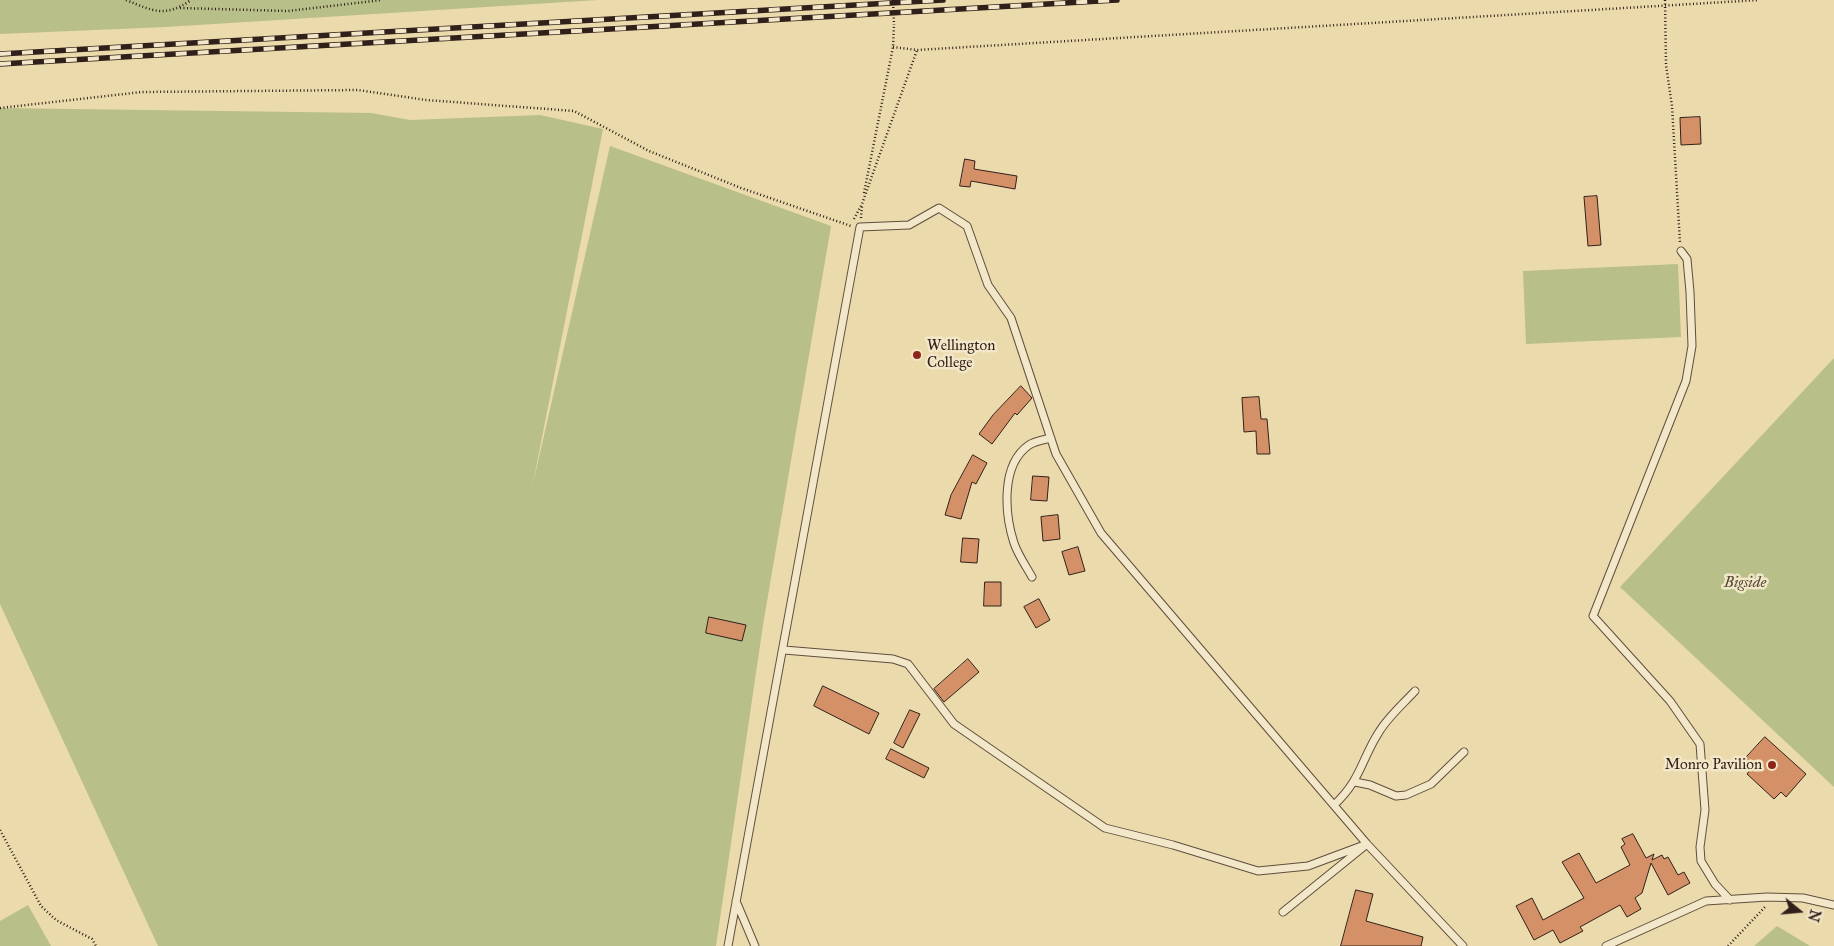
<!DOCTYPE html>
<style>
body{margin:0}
#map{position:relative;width:1834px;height:946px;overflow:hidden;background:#ebdaab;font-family:"IM FELL Great Primer",serif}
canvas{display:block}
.north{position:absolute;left:1774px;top:886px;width:50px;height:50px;-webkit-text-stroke:4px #f2e7c8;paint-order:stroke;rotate:107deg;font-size:14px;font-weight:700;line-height:20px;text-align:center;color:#31201a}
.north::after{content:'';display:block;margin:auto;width:18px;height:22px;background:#31201a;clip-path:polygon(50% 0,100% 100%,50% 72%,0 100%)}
</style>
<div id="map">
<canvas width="1834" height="946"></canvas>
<div class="north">N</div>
</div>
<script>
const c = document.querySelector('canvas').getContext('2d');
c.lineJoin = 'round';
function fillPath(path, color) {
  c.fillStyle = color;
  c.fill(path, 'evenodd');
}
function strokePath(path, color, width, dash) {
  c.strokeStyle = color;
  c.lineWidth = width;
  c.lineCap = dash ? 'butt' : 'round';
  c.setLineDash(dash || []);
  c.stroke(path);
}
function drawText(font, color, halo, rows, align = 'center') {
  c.font = font + ' "IM FELL Great Primer",serif';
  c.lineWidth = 5;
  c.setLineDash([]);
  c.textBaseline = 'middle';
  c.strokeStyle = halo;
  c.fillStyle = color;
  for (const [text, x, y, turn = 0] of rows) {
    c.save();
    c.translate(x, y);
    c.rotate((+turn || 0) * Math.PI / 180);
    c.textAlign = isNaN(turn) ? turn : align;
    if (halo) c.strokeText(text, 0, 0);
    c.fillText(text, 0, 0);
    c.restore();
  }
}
fillPath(new Path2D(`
 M0,0H598L166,27L0,34Z
 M0,108L371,113L410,120L540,115L603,129L532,488L610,146L831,226L763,625L716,946H158L0,604Z
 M1678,264L1681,337L1526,344L1523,271Z
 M1834,358V787L1620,587Z
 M28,905L51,946H0V921Z
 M1777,926L1810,946H1754Z`), '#b8bf88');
const building = new Path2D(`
 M1700,117L1701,144L1681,145L1680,118Z
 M965,159L975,161L974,169L1017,176L1015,189L971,181L970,187L960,186Z
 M1597,196L1601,245L1588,246L1584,197Z
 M1021,386L1032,398L1017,415L1015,413L992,444L979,434L993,415Z
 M1259,397L1261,419H1267L1270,454H1257L1256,431L1244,432L1242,398Z
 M973,455L987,463L976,484L972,482L961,519L945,515L951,495Z
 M1033,476L1049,477L1047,501L1031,500Z
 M1058,515L1060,539L1043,541L1041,517Z
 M963,538L979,539L977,563L961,562Z
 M1078,547L1085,571L1069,575L1062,552Z
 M985,582H1001V606H984Z
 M1039,599L1050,620L1036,628L1024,607Z
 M709,617L746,625L742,641L706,633Z
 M968,659L979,672L944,702L934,689Z
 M823,686L879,713L869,734L814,706Z
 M910,710L920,714L903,748L894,743Z
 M1765,737L1806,774L1786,797L1781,792L1774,799L1747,774L1752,768L1743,761Z
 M891,749L929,768L924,778L886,759Z
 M1633,834L1646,858L1654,854L1652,860L1662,855L1664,859L1668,857L1678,875L1684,872L1690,883L1668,895L1651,863L1642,893L1635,898L1641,909L1627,917L1620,905L1580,927L1583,931L1560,943L1553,930L1534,940L1516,906L1532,898L1543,920L1584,898L1562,862L1579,853L1596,883L1630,865L1621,847L1625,844L1622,839Z
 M1356,890L1373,894L1366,921L1423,937L1421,946H1341Z`);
fillPath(building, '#d49168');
strokePath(building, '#31201a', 1);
const service = new Path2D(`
 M1681,251L1687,259L1690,292L1692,346L1686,381L1593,616L1670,701L1700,744L1705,810L1700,847L1701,861L1715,884L1730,900
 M1032,577C1026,566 1018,555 1014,543C1005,515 1000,465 1029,445C1035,441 1043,440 1051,438
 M784,650L893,659L908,664L954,724L1105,828L1173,845L1258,871L1308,866L1367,844L1283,912
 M1355,782L1370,785L1396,796L1406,795L1431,784L1464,752
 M1334,805C1361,780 1361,760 1379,732C1388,717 1403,704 1415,691
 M736,901L755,946
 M728,946L860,227L909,225L939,208L967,226L988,285L1011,318L1056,454L1101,533L1367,844L1463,946
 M1606,946L1706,901L1767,897L1803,898L1834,905`);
strokePath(service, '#604e3e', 9);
strokePath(new Path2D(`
 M126,0C153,11 165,18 191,0
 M1665,0L1666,65L1672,106L1680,243
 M180,8L288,11L382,0
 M893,47L917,50L1759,0
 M0,108L142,92L358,90L426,100L574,111L649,151L741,188L851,226
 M864,193L893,47L894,25
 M861,218L862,206
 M854,219L862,204L917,50
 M0,830L41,906L56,920L92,939L96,946
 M1728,946L1765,907`), '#31201a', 2.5, [1, 2.5]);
strokePath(service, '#f2e7c8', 7);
const rail = new Path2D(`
 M0,54L943,0
 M0,64L1117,0`);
strokePath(rail, '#31201a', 5.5);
strokePath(rail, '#f2e7c8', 4, [11]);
strokePath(new Path2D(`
 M893,0L894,25`), '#31201a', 2.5, [1, 2.5]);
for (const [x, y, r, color] of [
 [917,355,5,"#8f2418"],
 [1772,765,5,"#8f2418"]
]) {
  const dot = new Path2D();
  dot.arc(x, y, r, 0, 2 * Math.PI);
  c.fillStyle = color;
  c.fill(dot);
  strokePath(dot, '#f2e7c8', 2);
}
drawText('15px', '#31201a', '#f2e7c8', [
 ["Wellington",927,346],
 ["College",927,363],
 ["Monro Pavilion",1762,765,"right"]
], 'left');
drawText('italic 15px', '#534836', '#f2e7c8', [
 ["Bigside",1745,583]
]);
</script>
